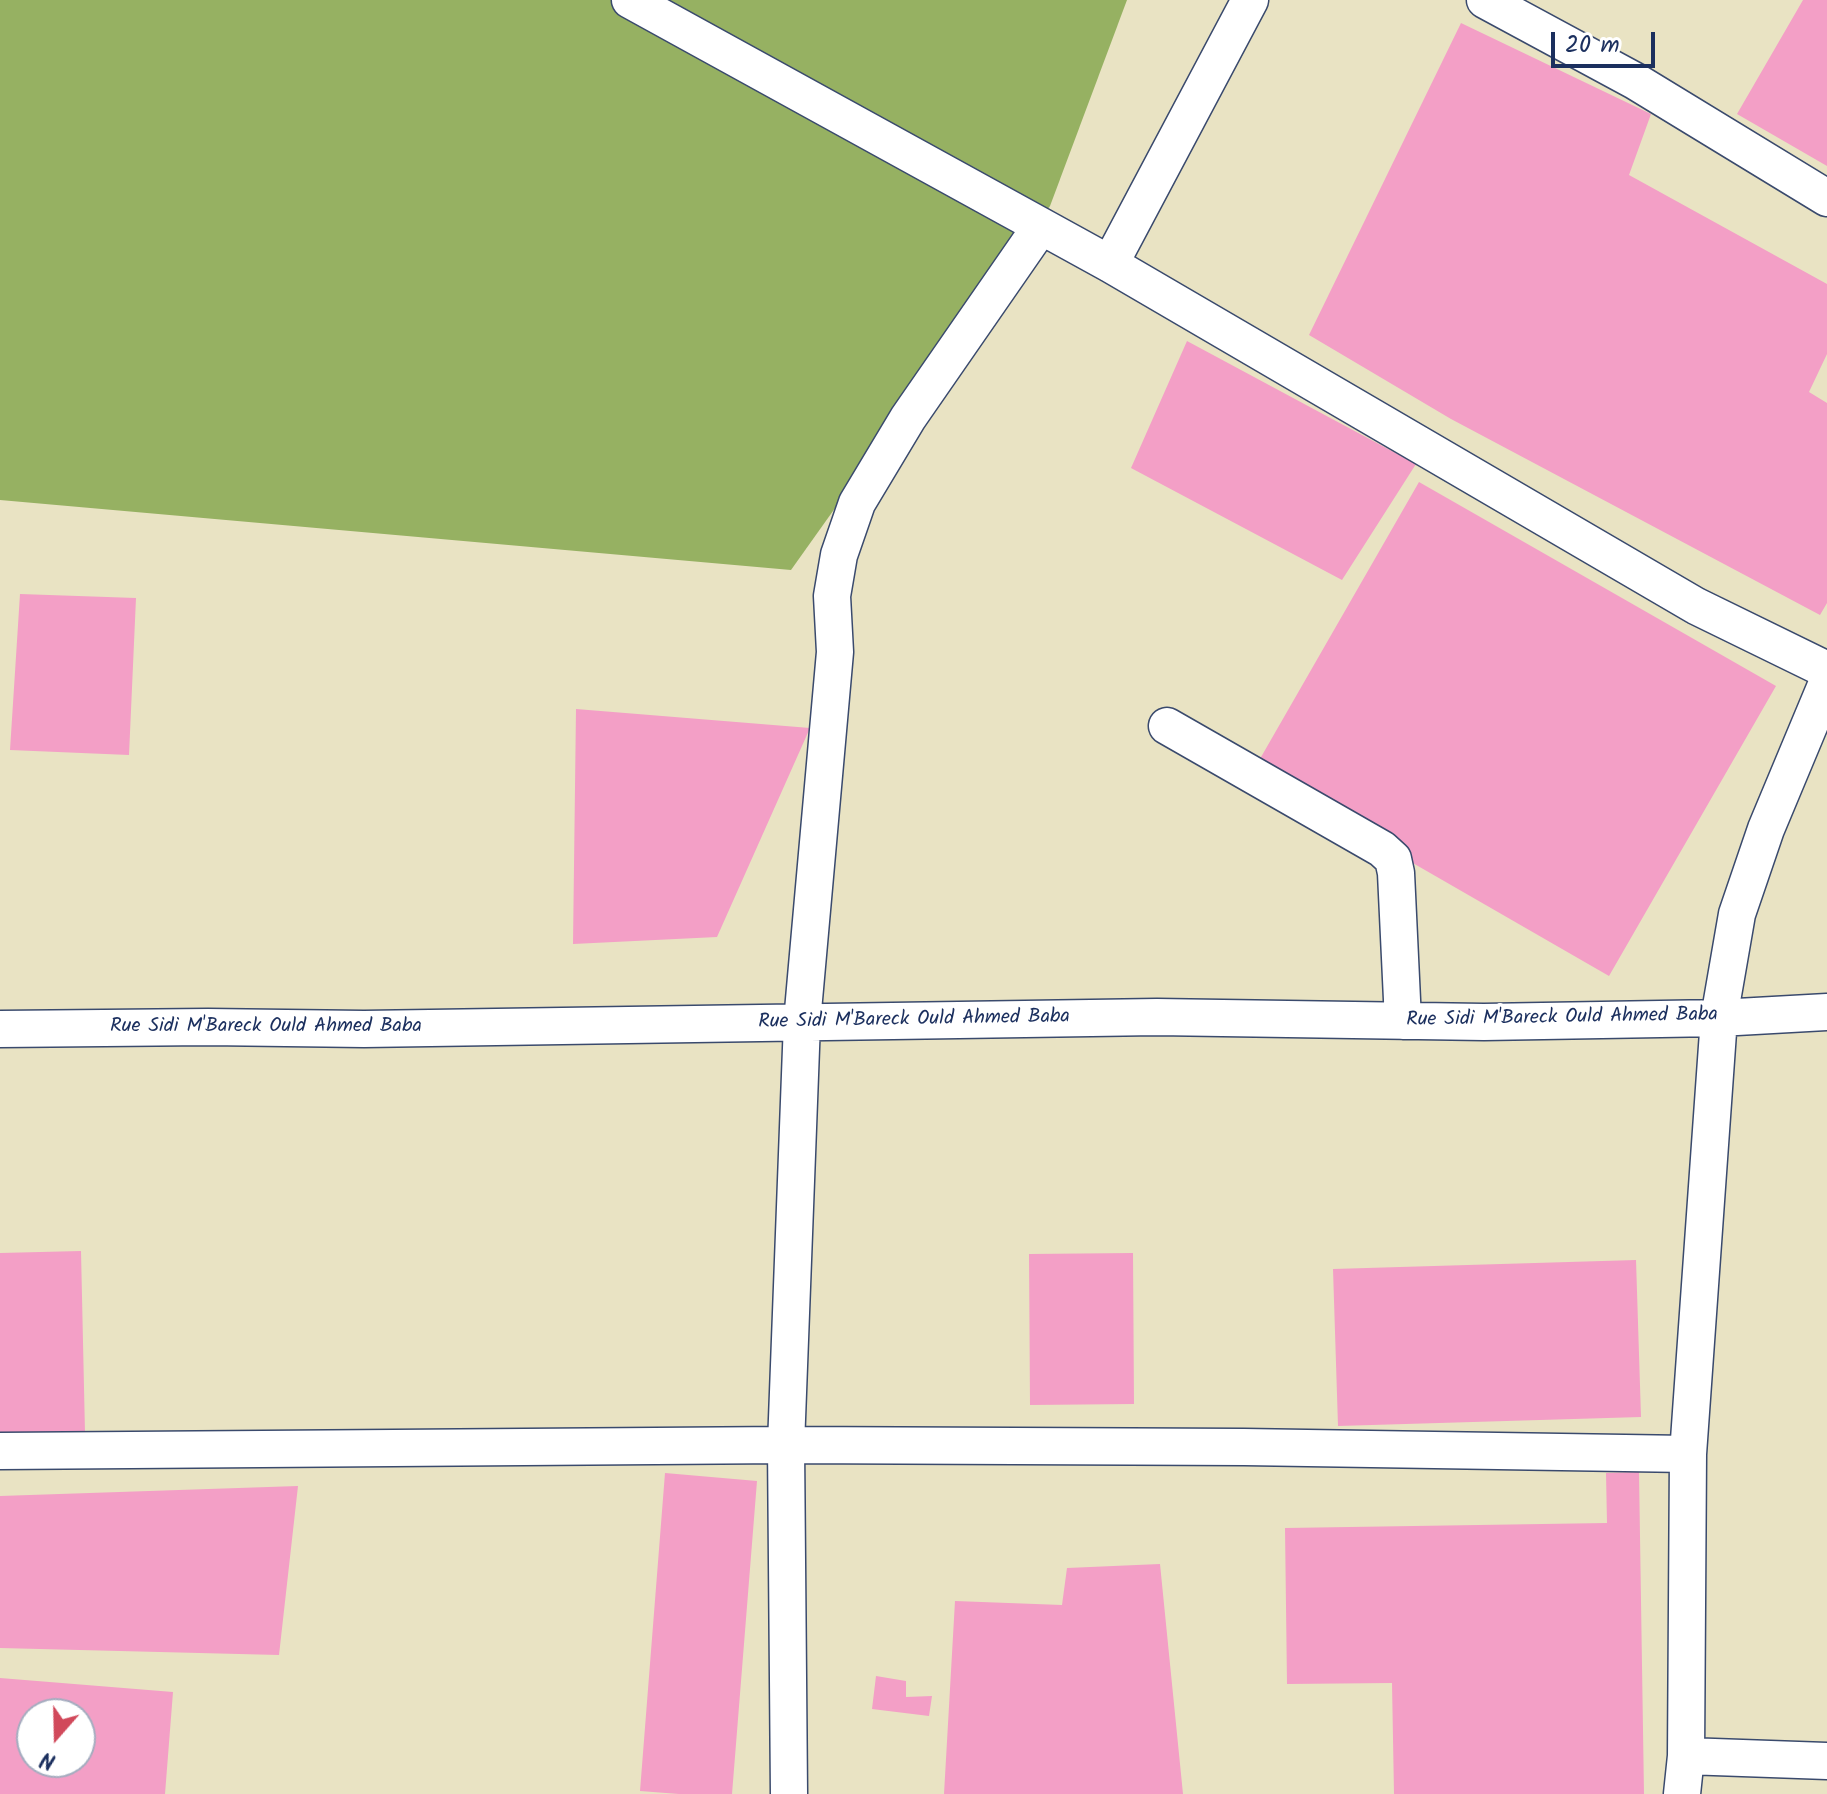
<!DOCTYPE html>
<style>
body{margin:0}
#map{position:relative;width:1827px;height:1794px;overflow:hidden;background:#e9e3c3;font-family:Kalam,sans-serif}
canvas{display:block}
.north{position:absolute;left:16px;top:1698px;width:80px;height:80px;box-sizing:border-box;background:#fff;border:2px solid #a4acbf;border-radius:50%;rotate:200deg;font-size:22px;font-weight:700;line-height:32px;text-align:center;color:#1b2f5e}
.north::after{content:'';display:block;margin:auto;width:28px;height:36px;background:#d1495b;clip-path:polygon(50% 0,100% 100%,50% 72%,0 100%)}
.scale{position:absolute;left:1551px;top:32px;width:104px;height:36px;box-sizing:border-box;border:4px solid #1b2f5e;border-top:0;padding-left:10px;font-size:24px;line-height:28px;white-space:nowrap;color:#1b2f5e;-webkit-text-stroke:6px #fff;paint-order:stroke}
</style>
<div id="map">
<canvas width="1827" height="1794"></canvas>
<div class="north">N</div>
<div class="scale">20 m</div>
</div>
<script>
const c = document.querySelector('canvas').getContext('2d');
c.lineJoin = 'round';
function fillPath(path, color) {
  c.fillStyle = color;
  c.fill(path, 'evenodd');
}
function strokePath(path, color, width, dash) {
  c.strokeStyle = color;
  c.lineWidth = width;
  c.lineCap = dash ? 'butt' : 'round';
  c.setLineDash(dash || []);
  c.stroke(path);
}
function drawText(font, color, halo, rows, align = 'center') {
  c.font = font + ' Kalam,sans-serif';
  c.lineWidth = 7;
  c.setLineDash([]);
  c.textBaseline = 'middle';
  c.strokeStyle = halo;
  c.fillStyle = color;
  for (const [text, x, y, turn = 0] of rows) {
    c.save();
    c.translate(x, y);
    c.rotate((+turn || 0) * Math.PI / 180);
    c.textAlign = isNaN(turn) ? turn : align;
    if (halo) c.strokeText(text, 0, 0);
    c.fillText(text, 0, 0);
    c.restore();
  }
}
fillPath(new Path2D(`
 M0,0H1127L1050,206L791,570L0,500Z`), '#96b162');
fillPath(new Path2D(`
 M1803,0H1827V166L1737,114Z
 M1461,23L1651,114L1629,175L1827,284V354L1809,392L1827,403V603L1820,615L1451,419L1309,335Z
 M1187,341L1416,464L1342,580L1131,468Z
 M1419,482L1776,686L1609,976L1253,771Z
 M20,594L136,598L129,755L10,750Z
 M576,709L810,728L717,937L573,944Z
 M81,1251L85,1433L0,1434V1253Z
 M1133,1253L1134,1404L1030,1405L1029,1254Z
 M1636,1260L1641,1417L1338,1426L1333,1269Z
 M1639,1472L1644,1794H1394L1392,1683L1287,1684L1285,1528L1607,1523L1606,1473Z
 M665,1473L757,1481L732,1794H679L640,1791Z
 M298,1486L279,1655L0,1648V1496Z
 M1160,1564L1183,1794H944L955,1601L1062,1605L1067,1568Z
 M876,1676L906,1681V1697L932,1696L929,1716L872,1709Z
 M0,1678L173,1692L165,1794H0ZM32,1714H80V1762H32Z`), '#f39fc6');
const minor = new Path2D(`
 M630,0L1110,264L1696,606L1827,670
 M1485,0L1635,81L1827,198
 M1110,264L1250,0
 M1167,726L1382,849L1393,859L1396,873L1403,1021
 M0,1029L208,1027L364,1029L1157,1017L1484,1022L1719,1018L1827,1012
 M0,1451L786,1445L1244,1447L1688,1454
 M1686,1756L1827,1761
 M789,1794L786,1445L802,1022L835,652L832,596L839,555L857,503L908,418L1041,226
 M1682,1794L1686,1756L1688,1454L1719,1018L1737,914L1766,829L1827,683`);
strokePath(minor, '#3a4a6d', 39);
strokePath(minor, '#fff', 36);
drawText('20px', '#1b2f5e', '#fff', [
 ["Rue Sidi M'Bareck Ould Ahmed Baba",1562,1019,-1],
 ["Rue Sidi M'Bareck Ould Ahmed Baba",914,1021,-1],
 ["Rue Sidi M'Bareck Ould Ahmed Baba",266,1028]
]);
</script>
